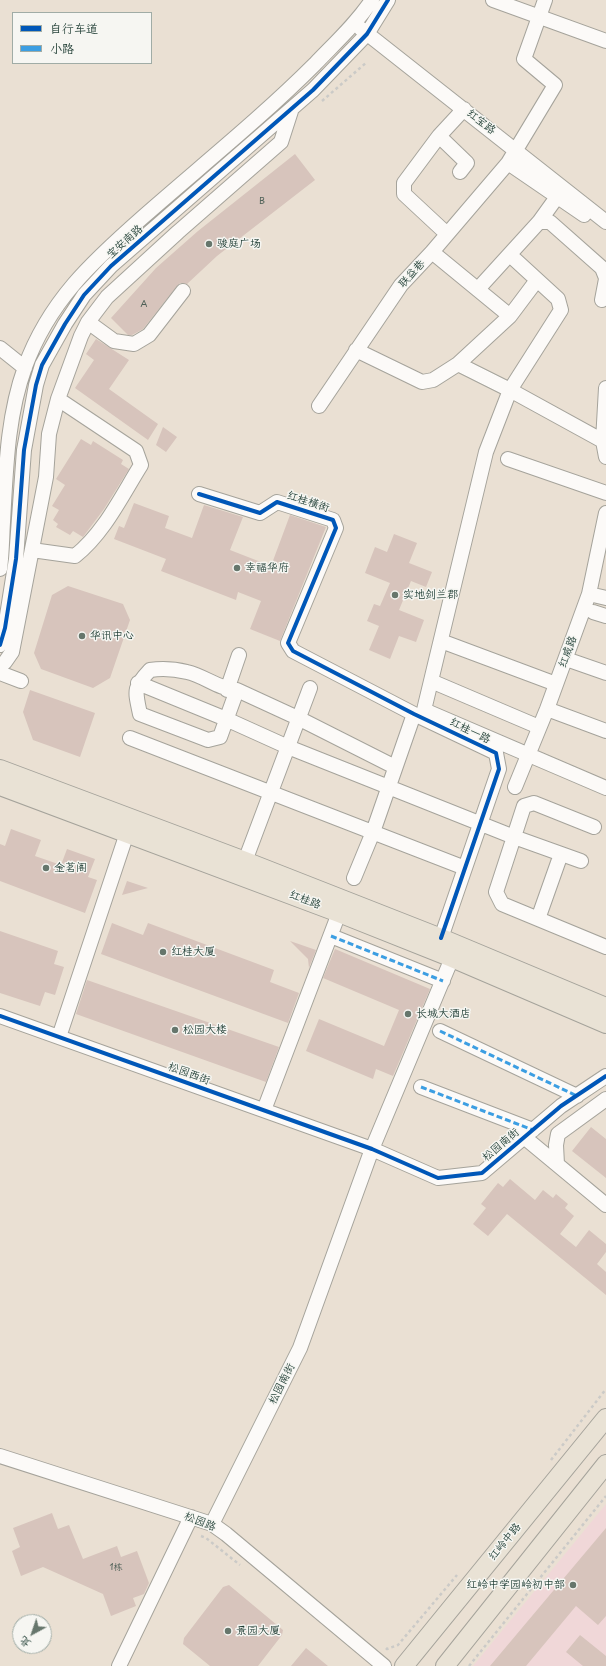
<!DOCTYPE html>
<meta charset="utf-8">
<style>
body{margin:0}
#map{position:relative;width:606px;height:1666px;overflow:hidden;background:#eae0d3;font-family:"Playpen Sans","LXGW WenKai TC",sans-serif}
canvas{display:block}
.legend{position:absolute;left:12px;top:12px;width:140px;height:52px;box-sizing:border-box;background:#f6f6f2;border:1px solid #a0aca6;margin:0;padding:5px 7px;list-style:none;font-size:12px;color:#1f3d34}
.legend li{display:flex;align-items:center;gap:8px;height:20px}
.legend b{width:20px;border:1px solid #a0aca6}
.north{position:absolute;left:12px;top:1614px;width:40px;height:40px;box-sizing:border-box;background:#f6f6f2;border:1px solid #a0aca6;border-radius:50%;rotate:220deg;font-size:11px;font-weight:700;line-height:16px;text-align:center;color:#1f3d34}
.north::after{content:'';display:block;margin:auto;width:14px;height:18px;background:#66766c;clip-path:polygon(50% 0,100% 100%,50% 72%,0 100%)}
</style>
<div id="map">
<canvas width="606" height="1666"></canvas>
<ul class="legend">
<li><b style="height:5px;background:#0057b8"></b>自行车道</li>
<li><b style="height:5px;background:#3c9ee2"></b>小路</li>
</ul>
<div class="north">北</div>
</div>
<script>
const c = document.querySelector('canvas').getContext('2d');
c.lineJoin = 'round';
function fillPath(path, color) {
  c.fillStyle = color;
  c.fill(path, 'evenodd');
}
function strokePath(path, color, width, dash) {
  c.strokeStyle = color;
  c.lineWidth = width;
  c.lineCap = dash ? 'butt' : 'round';
  c.setLineDash(dash || []);
  c.stroke(path);
}
function drawText(font, color, halo, rows, align = 'center') {
  c.font = font + ' "Playpen Sans","LXGW WenKai TC",sans-serif';
  c.lineWidth = 3;
  c.setLineDash([]);
  c.textBaseline = 'middle';
  c.strokeStyle = halo;
  c.fillStyle = color;
  for (const [text, x, y, turn = 0] of rows) {
    c.save();
    c.translate(x, y);
    c.rotate((+turn || 0) * Math.PI / 180);
    c.textAlign = isNaN(turn) ? turn : align;
    if (halo) c.strokeText(text, 0, 0);
    c.fillText(text, 0, 0);
    c.restore();
  }
}
fillPath(new Path2D(`
 M606,1504V1666H473Z`), '#f0d7d8');
fillPath(new Path2D(`
 M295,154L315,180L217,256L187,284L180,283L177,286L143,329L132,335H128L111,318L156,268L198,231Z
 M96,339L129,360L109,389L158,424L148,440L75,388L94,360L86,354Z
 M163,427L177,437L166,452L156,445Z
 M81,439L91,445L93,441L123,460L121,464L129,469L104,509L83,537L73,531L70,535L56,527L58,524L53,520L59,510L52,506L65,485L56,479Z
 M134,503L169,516L165,528L192,538L204,505L243,517L230,550L271,566L290,515L326,527L280,641L250,629L261,601L238,592L236,600L161,571L166,559L114,539L119,526L124,528Z
 M394,534L417,543L409,563L432,572L426,587L411,581L399,610L424,620L416,642L399,636L390,659L369,650L379,626L367,621L374,604L380,606L390,583L365,573L375,547L387,552Z
 M68,586L123,604L130,620L110,678L93,688L41,669L34,653L52,595Z
 M30,690L95,713L80,757L33,740L23,712Z
 M11,829L41,840L35,856L61,865L67,849L95,859L88,877L97,880L85,913L0,881V844L5,846Z
 M127,881L148,888L122,895Z
 M112,923L143,935L148,923L274,970L270,982L299,993L288,1023L101,954Z
 M0,931L58,951L54,964L64,967L55,995L45,992L40,1006L0,993Z
 M290,941L316,950L309,968L308,959Z
 M335,949L430,989L393,1076L376,1069L373,1079L306,1051L319,1019L384,1046L399,1010L323,978Z
 M87,980L279,1047L266,1082L76,1014Z
 M591,1127L606,1139V1178L572,1151Z
 M510,1179L535,1200L543,1190L553,1198L556,1194L568,1204L565,1208L574,1216L560,1234L576,1247L589,1230L606,1244V1252L597,1264L606,1272V1295L507,1214L488,1236L473,1224L486,1208L481,1204L498,1183L503,1187Z
 M52,1513L58,1529L69,1525L83,1559L117,1546L121,1557L137,1551L149,1583L144,1594L133,1598L136,1606L111,1616L103,1594L43,1567L21,1576L12,1551L20,1547L13,1528Z
 M606,1528V1616L598,1625L576,1606L526,1666H490Z
 M229,1585L283,1630L282,1635L258,1666H210L183,1644L184,1638L223,1587Z
 M580,1635L606,1656V1666H583L566,1652Z
 M306,1648L328,1666H291Z`), '#d7c4bc');
const minor = new Path2D(`
 M493,0L606,41
 M360,28L606,222
 M439,136L404,183V194L447,234
 M508,163L584,215
 M460,172L467,163L439,136L464,109
 M539,222H550L602,268L606,278
 M432,252L510,316
 M478,289L539,222L557,197
 M602,300L606,279
 M88,322L114,341L134,344L149,335L183,291
 M0,348L25,368
 M356,350L422,382L433,380L458,364L510,390L561,310L558,299L510,255
 M458,364L510,316L537,280
 M606,388L603,441L606,457
 M319,406L401,285L432,252L508,163L555,85L524,59L545,0
 M603,441L510,390L486,452L424,710L606,788
 M508,459L606,493
 M199,494L260,513L277,502L333,520L336,528L288,643L293,651L414,714L496,753L499,769L441,938
 M32,550L75,556C104,533 121,497 141,465L136,451L58,399
 M0,569C2,554 2,538 3,522C6,470 7,417 25,367C49,301 92,262 143,217C201,166 261,118 315,64C335,43 356,24 372,0
 M589,594L606,598
 M593,612L606,616
 M441,641L556,684
 M0,645L5,628L16,559L24,450L36,385L42,365L65,324L84,295L111,266L313,90L367,34L388,0
 M566,659L606,673
 M0,666L5,662L12,652L46,477L49,434L58,399L81,336L88,322L107,297L178,232L281,142L291,111
 M0,673L21,681
 M431,681L539,727
 M138,683L226,719L288,747L514,837L581,861
 M227,690L239,655
 M237,690L220,737L208,740L140,714C135,690 133,688 150,670C162,668 175,669 187,672C205,676 218,689 237,690L300,719L395,767
 M547,709L606,731
 M130,738L465,868
 M515,787L547,709L589,594L606,513
 M594,827L534,803L524,806L496,892L502,904L606,947
 M245,861L310,688
 M354,878L373,832L414,714
 M538,919L561,854
 M331,936L443,981
 M0,1016L372,1149L438,1178L482,1173L561,1106L606,1076
 M440,1031L577,1096
 M59,1037L127,833
 M421,1087L533,1130
 M264,1110L339,913
 M524,1137L606,1205
 M557,1164L556,1145L558,1134L606,1099
 M0,1456L212,1524L226,1534L384,1666
 M212,1524L300,1348L372,1149L452,958
 M119,1666L191,1517`);
const major = new Path2D(`
 M0,769L245,861L441,938L606,1007
 M0,786L339,913L452,958L606,1024
 M404,1666L606,1418
 M445,1666L606,1464`);
strokePath(minor, '#a5a39b', 16);
strokePath(major, '#a5a39b', 20);
strokePath(new Path2D(`
 M322,101L367,62
 M551,1460L606,1389
 M201,1536L206,1538L240,1565
 M386,1648L387,1649L398,1645L457,1575
 M469,1666L606,1496`), '#cbcac7', 2.5, [3, 3]);
strokePath(minor, '#fcfaf8', 14);
strokePath(major, '#e9e2d5', 18);
strokePath(new Path2D(`
 M331,936L443,981
 M440,1031L577,1096
 M421,1087L533,1130`), '#3c9ee2', 3, [6, 3]);
strokePath(new Path2D(`
 M199,494L260,513L277,502L333,520L336,528L288,643L293,651L414,714L496,753L499,769L441,938
 M0,645L5,628L16,559L24,450L36,385L42,365L65,324L84,295L111,266L313,90L367,34L388,0
 M0,1016L372,1149L438,1178L482,1173L561,1106L606,1076`), '#0057b8', 4);
for (const [x, y, r, color] of [
 [209,244,4,"#66766c"],
 [237,568,4,"#66766c"],
 [395,595,4,"#66766c"],
 [82,636,4,"#66766c"],
 [46,868,4,"#66766c"],
 [163,952,4,"#66766c"],
 [408,1014,4,"#66766c"],
 [175,1030,4,"#66766c"],
 [573,1585,4,"#66766c"],
 [228,1631,4,"#66766c"]
]) {
  const dot = new Path2D();
  dot.arc(x, y, r, 0, 2 * Math.PI);
  c.fillStyle = color;
  c.fill(dot);
  strokePath(dot, '#f6f6f2', 1.5);
}
drawText('9px', '#4d5f56', null, [
 ["B",262,202],
 ["A",144,305],
 ["1栋",116,1568]
]);
drawText('11px', '#1f3d34', '#f6f6f2', [
 ["红宝路",481,122,38],
 ["宝安南路",125,242,-42],
 ["联益巷",412,274,-48],
 ["红桂横街",308,502,18],
 ["红威路",568,652,-70],
 ["红桂一路",470,731,26],
 ["红桂路",305,900,21],
 ["松园西街",189,1074,20],
 ["松园南街",501,1145,-40],
 ["松园南街",282,1384,-63],
 ["松园路",200,1522,22],
 ["红岭中路",505,1542,-51]
]);
drawText('11px', '#1f3d34', '#f6f6f2', [
 ["骏庭广场",217,244],
 ["幸福华府",245,568],
 ["实地剑兰郡",403,595],
 ["华讯中心",90,636],
 ["金茗阁",54,868],
 ["红桂大厦",171,952],
 ["长城大酒店",416,1014],
 ["松园大楼",183,1030],
 ["红岭中学园岭初中部",565,1585,"right"],
 ["景园大厦",236,1631]
], 'left');
</script>
